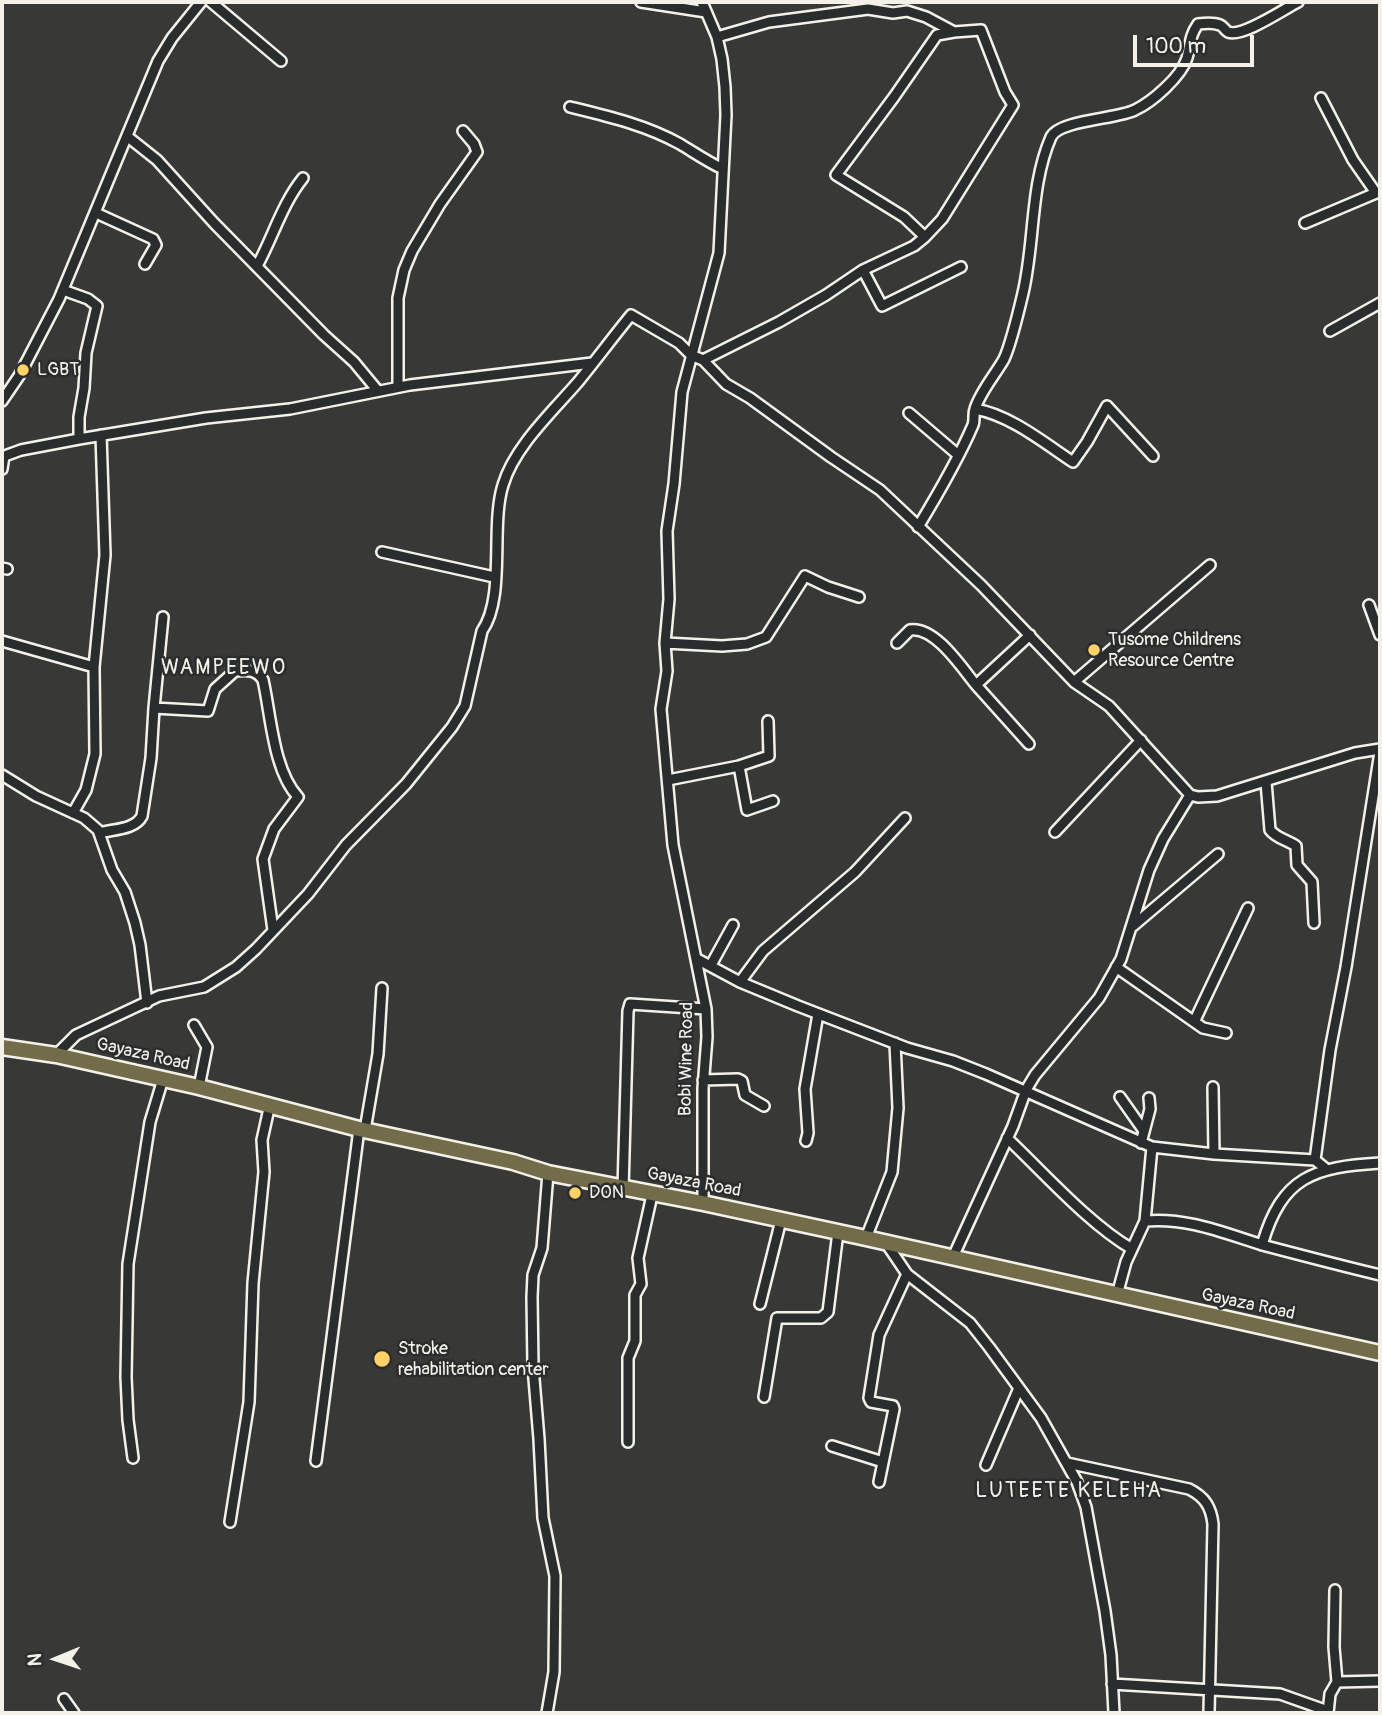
<!DOCTYPE html>
<style>
body{margin:0}
#map{position:relative;width:1382px;height:1715px;overflow:hidden;background:#383836;font-family:Pangolin,sans-serif}
canvas{display:block}
.frame{position:absolute;inset:0;border:4px solid #f4f1e8;pointer-events:none}
.north{position:absolute;left:21px;top:1624px;width:70px;height:70px;-webkit-text-stroke:5px #2a2d2e;paint-order:stroke;rotate:268deg;font-size:19px;font-weight:700;line-height:28px;text-align:center;color:#f4f1e8}
.north::after{content:'';display:block;margin:auto;width:24px;height:32px;background:#f4f1e8;clip-path:polygon(50% 0,100% 100%,50% 72%,0 100%)}
.scale{position:absolute;left:1133px;top:35px;width:121px;height:32px;box-sizing:border-box;border:4px solid #f4f1e8;border-top:0;padding-left:9px;font-size:21px;line-height:24px;white-space:nowrap;color:#f4f1e8;-webkit-text-stroke:5px #2a2d2e;paint-order:stroke}
</style>
<div id="map">
<canvas width="1382" height="1715"></canvas>
<div class="frame"></div>
<div class="north">N</div>
<div class="scale">100 m</div>
</div>
<script>
const c = document.querySelector('canvas').getContext('2d');
c.lineJoin = 'round';
function strokePath(path, color, width, dash) {
  c.strokeStyle = color;
  c.lineWidth = width;
  c.lineCap = dash ? 'butt' : 'round';
  c.setLineDash(dash || []);
  c.stroke(path);
}
function drawText(font, color, halo, rows, align = 'center') {
  c.font = font + ' Pangolin,sans-serif';
  c.lineWidth = 5;
  c.setLineDash([]);
  c.textBaseline = 'middle';
  c.strokeStyle = halo;
  c.fillStyle = color;
  for (const [text, x, y, turn = 0] of rows) {
    c.save();
    c.translate(x, y);
    c.rotate((+turn || 0) * Math.PI / 180);
    c.textAlign = isNaN(turn) ? turn : align;
    if (halo) c.strokeText(text, 0, 0);
    c.fillText(text, 0, 0);
    c.restore();
  }
}
const minor = new Path2D(`
 M211,2L281,61
 M641,2L706,12
 M702,2L717,37L722,59L725,87L726,115L719,253L682,392L674,484L667,531L669,599L665,643L667,671L661,709L673,845L706,1009L707,1037L703,1088V1203
 M1321,98L1353,160L1376,193L1380,192
 M570,107C607,116 646,125 680,144C695,153 708,162 723,169
 M128,137L157,160L214,223L324,335L354,362L378,391
 M96,213L153,239L156,245L145,264
 M1305,223L1376,193
 M925,237L904,217L836,175L894,97L937,35L954,32
 M257,266C273,237 282,204 303,178
 M863,270L882,306L961,267
 M63,290L88,299L97,306L86,353L84,388L79,417V439
 M1330,331L1380,303
 M703,360L779,322L826,295L863,270L914,246L925,237L942,219L1013,105L1005,92L981,30L954,32L926,17L907,11L893,13L868,9L769,22L717,37
 M398,387V298L404,270L412,251L440,204L477,152L474,144L463,131
 M2,401L19,376L59,299L158,61L172,38L201,2
 M975,409C1010,415 1043,442 1073,462L1087,442L1107,406L1153,456
 M909,413L957,454
 M2,457L21,450L79,439L206,418L290,409L410,385L592,363
 M2,469L4,456
 M918,527C938,494 958,460 973,425C975,420 973,414 975,409C980,392 995,375 1004,359C1011,344 1019,310 1023,293C1035,242 1030,185 1051,137C1059,120 1118,119 1135,110C1152,102 1181,77 1187,58C1191,44 1189,37 1198,24C1205,23 1213,22 1220,25C1223,26 1225,30 1228,32C1242,38 1284,9 1298,2
 M382,552L494,577
 M2,568L7,569
 M1369,605L1380,635
 M2,641L94,667
 M665,643L722,646L747,644L766,637L805,576L828,587L859,597
 M897,643L910,630C935,626 962,668 976,685
 M1074,682L1210,565
 M154,708L208,711L215,689L235,671C247,670 256,669 263,680C271,715 273,770 298,797L274,829L263,859L273,930
 M1029,744L976,685L1030,635
 M739,766L769,756L768,721
 M2,775L36,796L84,818L98,830L112,870L125,892L135,923L140,945L147,1003
 M668,780L739,766L747,810L773,801
 M1266,782L1270,830C1276,838 1287,840 1296,846L1297,865L1312,882L1314,923
 M73,813L86,790L95,754L94,667L105,555L101,435
 M1055,832L1141,740
 M99,833C113,829 135,830 142,816L151,758L154,708L163,617
 M1133,926L1218,854
 M697,959L740,982L798,1006L907,1048L953,1061L986,1074L1152,1147L1214,1154L1315,1160L1326,1169
 M711,965L733,925
 M1116,967L1203,1028L1226,1033
 M740,982L763,951L855,872L905,818
 M1195,1020L1248,908
 M194,1025L207,1047L199,1087
 M56,1055L76,1035L159,996L204,987L236,967L256,949L308,894L346,845L406,784L452,727L465,706L482,631C506,597 490,526 503,485C514,447 553,411 578,382C596,360 613,337 631,315L679,343L691,355L703,360L726,384L750,398L831,457L880,490L981,585L1074,682L1109,706L1190,795L1198,797L1217,796L1355,753L1380,749
 M703,1080L738,1079L742,1081L745,1095L764,1106
 M1213,1087L1214,1154
 M1120,1097L1144,1131
 M365,1130L378,1054L382,988
 M1007,1138C1044,1173 1089,1224 1132,1249
 M806,1141L808,1133L805,1089L818,1014
 M1141,1143L1150,1109L1149,1098
 M1315,1160L1330,1050L1346,967L1380,752
 M623,1189L628,1011L630,1004L706,1009
 M1145,1221L1152,1147
 M866,1238L892,1172L898,1108L895,1043
 M886,1243L907,1274L970,1323L989,1347L1041,1418L1077,1482L1086,1507L1105,1611L1111,1655L1114,1713
 M1262,1245C1282,1176 1314,1167 1380,1163
 M953,1257L1013,1126L1026,1090L1035,1075L1099,998L1121,959L1149,870L1163,839L1190,795
 M1117,1295L1126,1262L1145,1221C1188,1217 1226,1234 1266,1246C1304,1256 1342,1266 1380,1275
 M760,1304L781,1220
 M764,1397L777,1318H821L828,1312L838,1232
 M628,1442V1358L635,1341V1295L641,1284L638,1258L652,1195
 M832,1446L883,1462
 M133,1458L128,1420L126,1377L128,1264L150,1122L163,1079
 M316,1461L359,1129
 M1067,1463L1189,1489C1205,1497 1211,1507 1213,1524L1209,1713
 M986,1465L1019,1388
 M879,1482L894,1409L893,1406L871,1402L869,1398L879,1335L907,1274
 M230,1522L249,1402L253,1283L264,1172L262,1140L270,1104
 M1337,1682L1380,1681
 M1112,1684L1280,1694L1328,1711
 M64,1699L74,1713
 M547,1713L554,1672L555,1576L543,1518L539,1439L533,1367L532,1297L533,1275L542,1248L548,1173
 M1328,1713L1330,1694L1337,1682L1334,1647L1335,1590`);
const primary = new Path2D(`
 M2,1047L56,1055L199,1087L359,1129L513,1162L548,1173L703,1203L866,1238L1380,1353`);
strokePath(minor, '#f4f1e8', 14);
strokePath(primary, '#f4f1e8', 19);
strokePath(minor, '#2a2d2e', 9);
strokePath(primary, '#726c4b', 14);
for (const [x, y, r, color] of [
 [23,370,7,"#ffd166"],
 [1094,650,7,"#ffd166"],
 [575,1193,7,"#ffd166"],
 [382,1359,9,"#ffd166"]
]) {
  const dot = new Path2D();
  dot.arc(x, y, r, 0, 2 * Math.PI);
  c.fillStyle = color;
  c.fill(dot);
  strokePath(dot, '#2a2d2e', 2.5);
}
drawText('18px', '#f4f1e8', '#2a2d2e', [
 ["LGBT",37,370],
 ["Tusome Childrens",1108,640],
 ["Resource Centre",1108,661],
 ["DON",589,1193],
 ["Stroke",398,1349],
 ["rehabilitation center",398,1370]
], 'left');
drawText('18px', '#f4f1e8', '#2a2d2e', [
 ["Gayaza Road",143,1055,13],
 ["Bobi Wine Road",687,1059,-89],
 ["Gayaza Road",694,1183,11],
 ["Gayaza Road",1248,1305,12]
]);
c.letterSpacing = '2px';
drawText('21px', '#f4f1e8', '#2a2d2e', [
 ["WAMPEEWO",224,669],
 ["LUTEETE KELEHA",1069,1492]
]);
c.letterSpacing = '0px';
</script>
